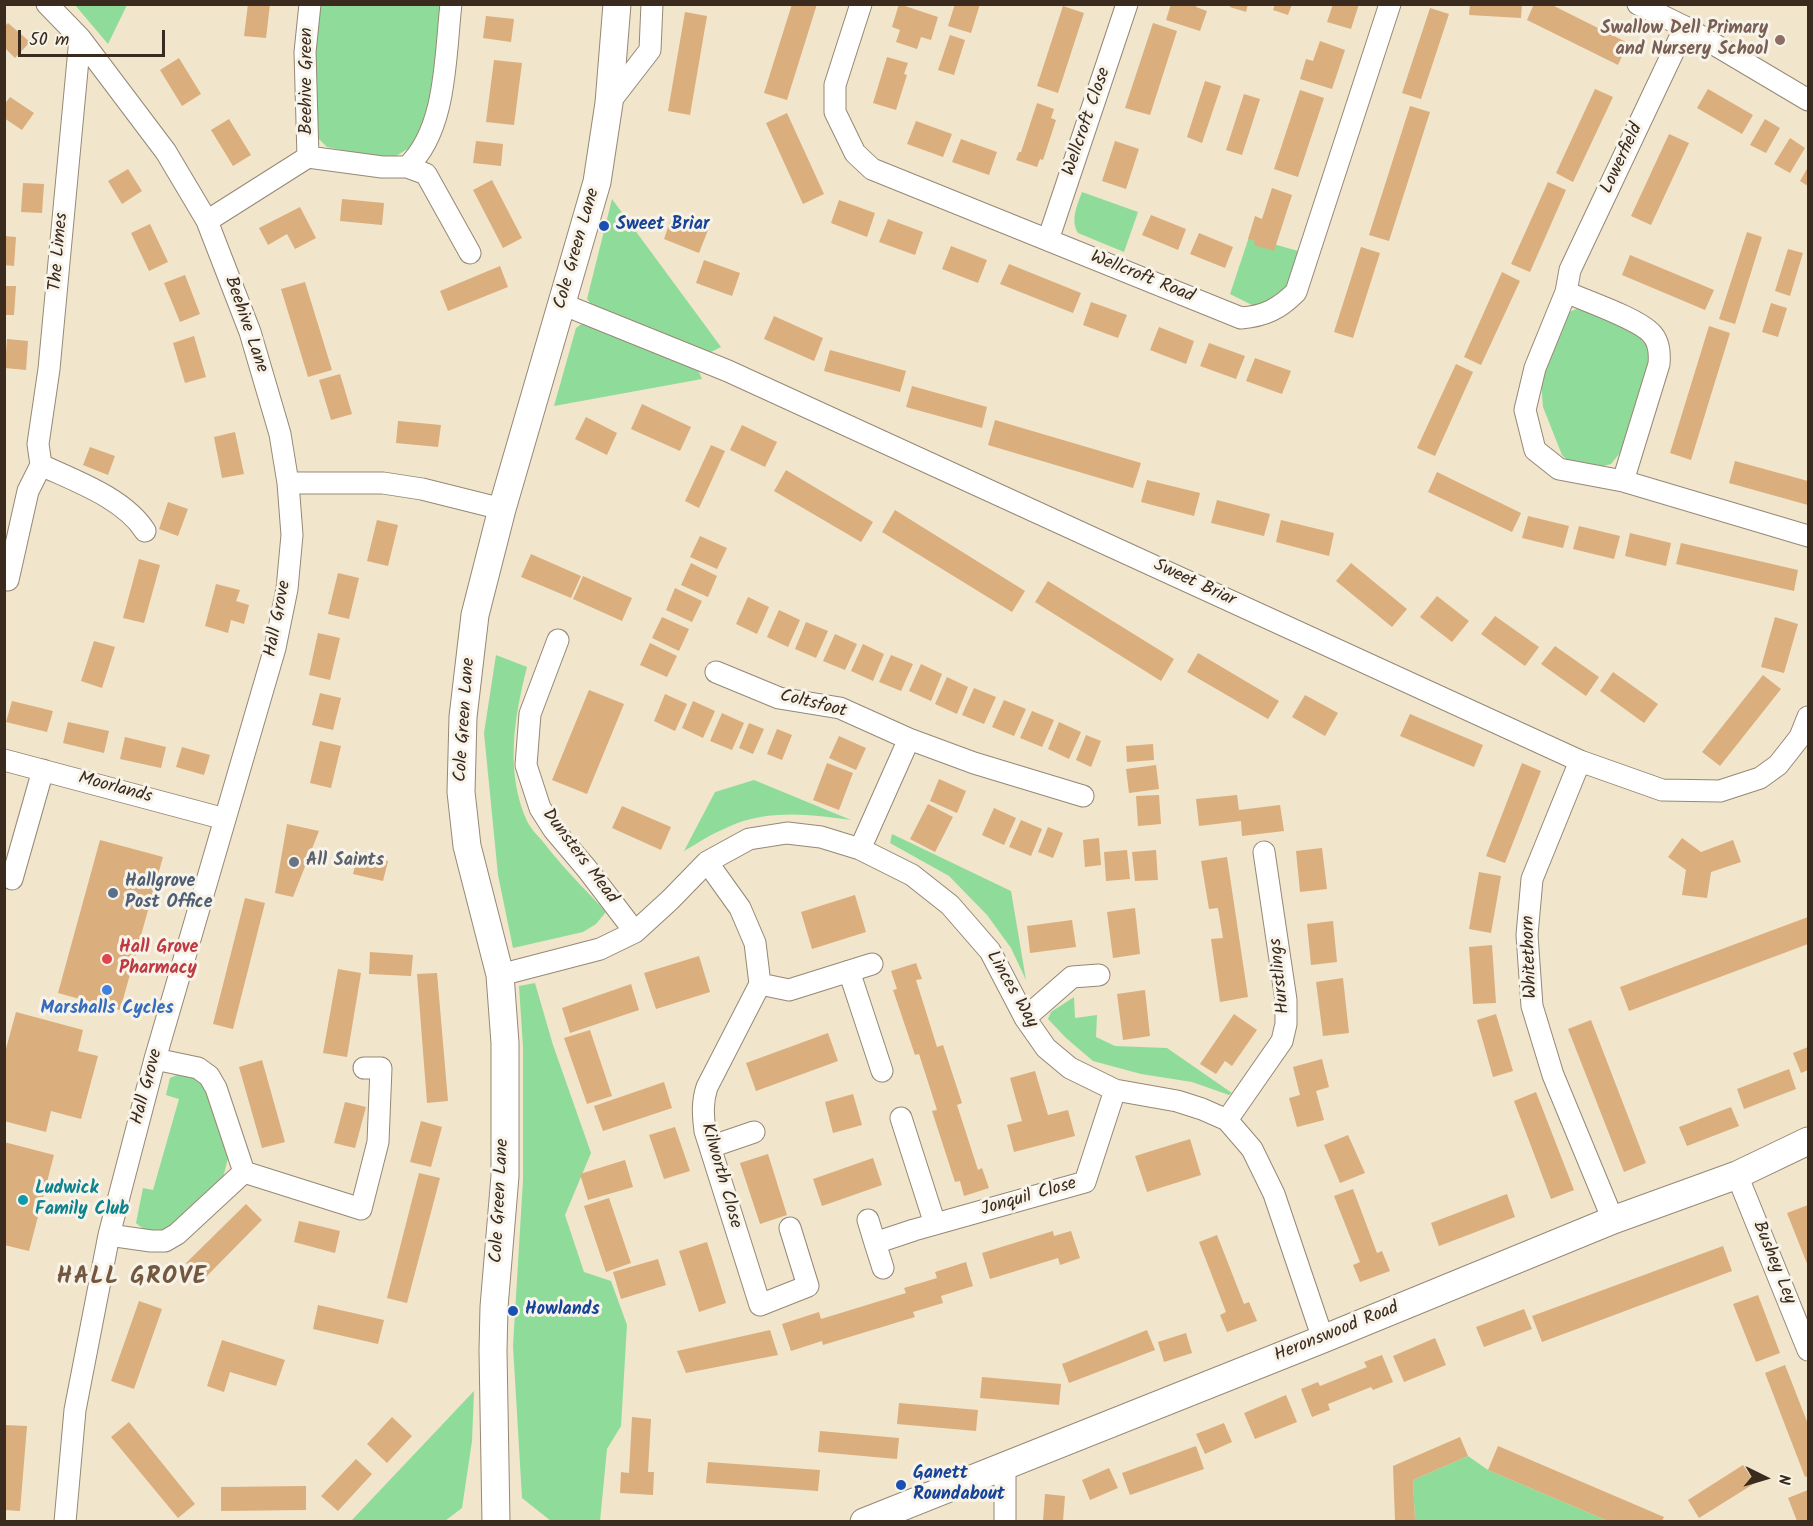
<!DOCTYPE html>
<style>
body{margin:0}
#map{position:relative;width:1813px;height:1526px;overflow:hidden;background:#f1e5cc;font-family:Kalam,sans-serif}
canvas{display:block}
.frame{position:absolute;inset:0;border:6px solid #3b2a1e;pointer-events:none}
.north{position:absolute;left:1735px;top:1448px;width:60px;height:60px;-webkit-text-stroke:4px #f7f3e8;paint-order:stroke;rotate:95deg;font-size:16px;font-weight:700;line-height:24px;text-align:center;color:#3b2a1e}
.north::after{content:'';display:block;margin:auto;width:21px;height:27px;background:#3b2a1e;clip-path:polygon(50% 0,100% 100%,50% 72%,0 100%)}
.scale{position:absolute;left:18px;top:30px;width:147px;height:27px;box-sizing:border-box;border:3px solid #3b2a1e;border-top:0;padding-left:8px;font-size:18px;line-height:21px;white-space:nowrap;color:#3b2a1e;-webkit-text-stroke:4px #f7f3e8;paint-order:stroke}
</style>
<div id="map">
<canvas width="1813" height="1526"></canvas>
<div class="frame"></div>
<div class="north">N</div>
<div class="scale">50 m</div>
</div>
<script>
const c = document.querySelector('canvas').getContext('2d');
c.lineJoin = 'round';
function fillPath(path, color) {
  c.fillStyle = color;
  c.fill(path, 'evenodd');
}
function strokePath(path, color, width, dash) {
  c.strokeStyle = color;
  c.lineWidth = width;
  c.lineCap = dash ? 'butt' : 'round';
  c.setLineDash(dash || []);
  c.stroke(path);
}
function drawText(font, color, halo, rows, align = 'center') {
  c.font = font + ' Kalam,sans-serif';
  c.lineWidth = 6;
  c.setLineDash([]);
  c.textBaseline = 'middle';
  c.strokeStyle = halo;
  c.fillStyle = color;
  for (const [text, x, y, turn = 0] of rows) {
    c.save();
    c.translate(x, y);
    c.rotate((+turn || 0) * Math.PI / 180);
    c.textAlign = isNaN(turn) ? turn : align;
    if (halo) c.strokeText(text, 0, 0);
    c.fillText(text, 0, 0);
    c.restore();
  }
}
fillPath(new Path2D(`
 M75,5H127L108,44Z
 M317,5H444L433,103L414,145L396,156L375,157L327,147L314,134L313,50Z
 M1082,192L1138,212L1124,252L1078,233C1070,220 1077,206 1082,192Z
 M612,199L721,347L711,352L700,350L594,308L587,299Z
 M1249,237L1298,251L1288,287L1278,300L1256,307L1230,294Z
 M1579,308L1638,330L1650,345L1652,357L1624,448L1611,464L1589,470L1574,467L1562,455L1543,407L1541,381L1544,361L1569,312Z
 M583,323L693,366L699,372L702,379L554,406L576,328Z
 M496,655L527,667C514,718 505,772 527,821C531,829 538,836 544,843C563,868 585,889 606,912L596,924L583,932L513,948L498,875L484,733Z
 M754,780L851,820C809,814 765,809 726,828C711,834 698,843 684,851L715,792Z
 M892,834L1011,891L1026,980L1011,948L987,915L949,876L890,843Z
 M535,983L553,1045L591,1153L565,1215L584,1272L611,1281L627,1325L621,1426L607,1449L600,1521H551L522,1498L513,1346L523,1180V1047L519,986Z
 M1074,997L1075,1018L1097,1015L1096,1037L1115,1046L1167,1048L1232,1093L1229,1095L1192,1082L1141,1074L1093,1061L1066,1038L1048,1019L1051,1012Z
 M177,1075H186L202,1081L229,1154L223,1178L168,1229C156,1235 145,1231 136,1223L143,1188L153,1190L179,1099L166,1095L170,1078Z
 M474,1391L472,1441L462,1508L445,1521H351Z
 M1468,1456L1488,1470L1608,1521H1415L1413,1480Z`), '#8fdc9a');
fillPath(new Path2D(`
 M248,4H270L266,38L244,36Z
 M792,4H817L787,100L764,93Z
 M899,4L938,17L931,40L921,37L917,49L896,42L900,30L892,27Z
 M955,4H980L971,33L948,26Z
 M1171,4H1197L1196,7L1207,11L1200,31L1166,20Z
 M1230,4H1248L1246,12L1230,7Z
 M1275,4H1292L1288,15L1273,10Z
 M1333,4H1359L1351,29L1327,22Z
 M1470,4H1522L1521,18L1469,15Z
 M1534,4H1550L1628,43L1618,65L1527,20Z
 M1063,6L1084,13L1058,93L1037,86Z
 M1430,8L1449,14L1421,99L1402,93Z
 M685,12L707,16L690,115L668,111Z
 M486,16L514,19L511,42L483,38Z
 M8,23L30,42L15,58L4,47V27Z
 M1153,23L1177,31L1150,115L1125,108Z
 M950,35L965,40L954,75L938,70Z
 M1320,41L1345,50L1332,89L1300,79L1306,59L1313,61Z
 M887,57L908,63L904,74L907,75L896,110L873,103Z
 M179,58L201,94L182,106L160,70Z
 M494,60L522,63L514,125L486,122Z
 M1205,81L1221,86L1202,143L1187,137Z
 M1595,89L1613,97L1573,182L1556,173Z
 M1708,89L1753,115L1742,134L1697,108Z
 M1300,90L1324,98L1298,177L1274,169Z
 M1244,94L1260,99L1242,155L1226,150Z
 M10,97L34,113L22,130L4,118V105Z
 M1037,103L1054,109L1051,118L1056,120L1043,160L1040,159L1037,167L1016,160L1019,152H1021Z
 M1410,106L1430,112L1389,241L1369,235Z
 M787,113L824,194L803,204L766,123Z
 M229,119L251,155L233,166L211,130Z
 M1765,119L1780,128L1766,153L1750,145Z
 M916,121L952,134L943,157L907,144Z
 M1669,134L1689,143L1651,225L1631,216Z
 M1790,138L1805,148L1790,173L1774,164Z
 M961,139L997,152L989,175L952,162Z
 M476,141L503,144L501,166L473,163Z
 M1115,141L1139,149L1126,189L1102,181Z
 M1808,167V186L1800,181Z
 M128,169L142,191L122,204L108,181Z
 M492,180L522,238L503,248L473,190Z
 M1548,182L1566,190L1530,272L1511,264Z
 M23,183L44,184L42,213L21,212Z
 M1272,188L1292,195L1274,251L1254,245L1255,241L1248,239L1255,216L1262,219Z
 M342,199L384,203L382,225L340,221Z
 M839,200L875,213L867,237L831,223Z
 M300,207L316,238L295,249L287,234L268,245L259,228Z
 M1151,215L1186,229L1178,250L1142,235Z
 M672,216L708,230L699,253L664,239Z
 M888,219L923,232L915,255L879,242Z
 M150,224L168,262L149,271L131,233Z
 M1747,232L1762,237L1735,324L1719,319Z
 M1199,233L1233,247L1225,268L1190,254Z
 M4,236L16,237L14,266L4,265Z
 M951,246L987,260L978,283L942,269Z
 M1361,247L1380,253L1353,338L1334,332Z
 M1788,249L1803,253L1790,296L1775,291Z
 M1630,255L1714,290L1705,310L1622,275Z
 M704,260L740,273L732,296L696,283Z
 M1009,264L1081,293L1073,313L1000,284Z
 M500,266L508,287L448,311L440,291Z
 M1502,272L1520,281L1481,365L1464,357Z
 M185,275L200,314L180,322L164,283Z
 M305,282L332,370L308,377L281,289Z
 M4,286H16L14,315H4Z
 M1091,302L1127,315L1118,338L1083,325Z
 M1771,303L1787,308L1778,337L1762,332Z
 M774,316L823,338L814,361L764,339Z
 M1709,326L1730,333L1691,460L1670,453Z
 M1159,327L1194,341L1186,364L1150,350Z
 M194,336L206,377L185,383L173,343Z
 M7,339L28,341L26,370L5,368Z
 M1209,343L1245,356L1236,379L1200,366Z
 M830,350L906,371L900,392L824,371Z
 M1255,358L1291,371L1282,394L1246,381Z
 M1456,364L1473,372L1435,456L1417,448Z
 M340,374L352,414L331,420L319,380Z
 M912,386L987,407L982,428L906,407Z
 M642,404L691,427L680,451L631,429Z
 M586,417L617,433L607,455L575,439Z
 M995,420L1141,463L1133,488L988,445Z
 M398,421L441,425L438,447L396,443Z
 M742,425L777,442L765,467L730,450Z
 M235,432L244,474L222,478L214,437Z
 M711,445L725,451L699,508L685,501Z
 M90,447L115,456L108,475L83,465Z
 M1735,461L1808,481V505L1729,483Z
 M786,470L873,522L861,542L774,491Z
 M1437,472L1521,513L1512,532L1428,492Z
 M1147,480L1200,493L1194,516L1141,502Z
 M1217,500L1270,514L1264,536L1211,523Z
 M168,502L188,509L178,536L159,529Z
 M895,510L1025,591L1012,612L882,532Z
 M1528,516L1569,526L1563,548L1522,538Z
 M377,520L398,525L388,566L367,561Z
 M1281,520L1334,533L1329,556L1276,542Z
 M1579,526L1620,536L1614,559L1573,549Z
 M1630,533L1671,543L1666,566L1625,556Z
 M700,536L727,548L717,569L690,557Z
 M1681,543L1798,570L1794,591L1676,564Z
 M531,554L581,576L571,598L521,577Z
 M139,559L160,565L144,623L123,618Z
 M691,563L717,576L708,597L681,585Z
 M1351,563L1407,609L1392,627L1336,581Z
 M338,573L359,578L349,619L328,614Z
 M583,576L632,598L622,621L573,599Z
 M1048,581L1174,659L1161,681L1035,602Z
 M216,584L240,590L236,601L249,605L244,624L231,620L228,633L205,626Z
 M675,588L702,601L692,622L666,610Z
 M1437,596L1469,621L1452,642L1420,617Z
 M748,597L769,607L757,634L736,624Z
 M779,610L800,620L788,647L767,637Z
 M1495,616L1539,647L1525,666L1481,634Z
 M662,617L689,629L679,651L652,638Z
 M1775,617L1798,624L1784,673L1761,667Z
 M806,622L828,631L816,658L795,649Z
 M318,633L340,638L330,680L309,675Z
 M835,634L857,644L845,670L823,661Z
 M94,641L115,647L102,688L81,681Z
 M650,643L677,656L667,677L640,665Z
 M863,644L884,654L873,681L851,671Z
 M1555,646L1599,677L1586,696L1541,664Z
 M1198,653L1279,701L1268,719L1187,672Z
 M891,655L913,664L901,691L879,682Z
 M921,664L942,674L931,701L909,691Z
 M1613,672L1658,704L1644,723L1600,691Z
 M1763,675L1781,689L1720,766L1702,752Z
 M947,677L968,687L957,714L935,704Z
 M974,688L996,697L984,724L962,715Z
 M589,690L624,704L587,794L552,780Z
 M320,693L341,698L333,730L312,725Z
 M665,694L687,704L675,731L654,721Z
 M1305,695L1338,713L1325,736L1292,717Z
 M1004,700L1026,709L1014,736L992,727Z
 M12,701L53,711L47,732L6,722Z
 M693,701L715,711L703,738L682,728Z
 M1032,711L1054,720L1042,747L1020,738Z
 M722,713L744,723L732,750L710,741Z
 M1410,714L1483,745L1474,767L1400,736Z
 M68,722L109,731L104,753L63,743Z
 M1059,722L1081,732L1069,759L1048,749Z
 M749,723L764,729L753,754L739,748Z
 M777,729L792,735L782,760L767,754Z
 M1086,735L1101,741L1091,767L1076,760Z
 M839,736L866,748L856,770L829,758Z
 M125,737L166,747L161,768L120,759Z
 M320,741L341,746L331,788L310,783Z
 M1153,744L1154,760L1127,762L1126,746Z
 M182,747L210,755L204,775L176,767Z
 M827,763L853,773L839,810L813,800Z
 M1522,763L1541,771L1505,863L1486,856Z
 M1156,765L1159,789L1129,793L1126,769Z
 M939,779L966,791L957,813L930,801Z
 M1159,795L1161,824L1138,826L1136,796Z
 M1237,795L1239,810L1280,805L1284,831L1242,836L1241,821L1199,826L1196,799Z
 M928,804L953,817L935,852L910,839Z
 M622,806L671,827L661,850L612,828Z
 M994,808L1016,818L1004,845L982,835Z
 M1021,820L1042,829L1031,856L1009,847Z
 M287,824L319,831L293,897L275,893Z
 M1048,827L1063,833L1053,858L1038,852Z
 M1099,838L1101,865L1085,867L1083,840Z
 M1682,838L1701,852L1733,840L1741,862L1711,872L1707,898L1682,895L1686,870L1668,857Z
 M100,840L163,857L120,1010L58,993Z
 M1322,848L1327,889L1300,892L1296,851Z
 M1127,850L1130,879L1106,881L1104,852Z
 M1156,850L1158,880L1135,881L1132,852Z
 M358,854L388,861L383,881L353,874Z
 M1227,857L1248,997L1220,1002L1211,939L1223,938L1218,908L1209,909L1201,861Z
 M1479,872L1501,876L1491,933L1469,929Z
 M855,895L866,932L812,949L801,912Z
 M245,898L265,903L233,1029L213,1024Z
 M1135,908L1140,954L1113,958L1107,912Z
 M1808,917V944L1629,1011L1620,987Z
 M1072,920L1076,947L1030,953L1027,926Z
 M1333,921L1337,962L1311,965L1307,924Z
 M1492,945L1496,1003L1473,1004L1469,947Z
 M370,952L413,955L411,976L369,974Z
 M699,956L710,992L656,1009L644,973Z
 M916,963L922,979L916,980L937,1047L943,1045L962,1103L957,1105L978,1170L982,1168L989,1188L964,1196L960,1181L955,1182L932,1111L937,1110L919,1054L915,1055L893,990L897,989L891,971Z
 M338,969L361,973L347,1057L323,1053Z
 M437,973L448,1101L427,1103L417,974Z
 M1343,978L1349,1033L1323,1036L1316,982Z
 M631,984L639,1010L570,1033L562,1008Z
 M1145,990L1150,1036L1123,1040L1117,994Z
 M16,1012L83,1030L78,1051L98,1056L81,1119L51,1111L46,1132L4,1121V1056Z
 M1234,1014L1257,1030L1232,1066L1225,1061L1216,1074L1200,1064Z
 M1496,1014L1513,1071L1493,1077L1477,1020Z
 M1591,1020L1646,1163L1624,1172L1568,1029Z
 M590,1030L612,1096L587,1104L564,1038Z
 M828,1033L838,1061L756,1091L746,1063Z
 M1808,1047V1070L1801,1073L1793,1053Z
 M1322,1059L1329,1087L1316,1091L1324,1120L1297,1127L1289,1098L1300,1095L1293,1067Z
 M262,1060L285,1142L262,1148L239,1067Z
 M1789,1069L1796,1089L1744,1109L1737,1089Z
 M1035,1071L1048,1115L1068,1110L1075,1136L1014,1152L1007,1125L1022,1121L1010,1078Z
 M664,1082L672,1108L603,1131L594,1106Z
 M1536,1092L1574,1190L1551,1199L1514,1101Z
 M853,1094L862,1125L833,1133L825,1102Z
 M345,1102L366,1107L355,1148L334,1143Z
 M1731,1107L1739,1126L1687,1146L1679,1127Z
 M421,1121L442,1127L431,1167L410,1162Z
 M675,1127L690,1171L664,1179L649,1135Z
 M1348,1135L1365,1173L1340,1183L1324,1145Z
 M1190,1139L1201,1175L1147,1192L1135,1156Z
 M4,1142L54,1155L29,1251L4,1245Z
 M768,1154L787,1215L760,1224L740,1163Z
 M873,1158L882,1185L822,1206L813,1179Z
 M625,1160L633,1187L588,1200L580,1174Z
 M419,1173L440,1178L407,1303L387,1298Z
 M1353,1189L1377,1253L1382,1251L1390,1271L1360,1282L1353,1265L1360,1262L1334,1196Z
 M1507,1194L1515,1217L1439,1246L1431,1223Z
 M609,1198L631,1263L606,1272L584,1206Z
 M246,1204L262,1220L203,1280L186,1263Z
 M1808,1205V1266L1787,1213Z
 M299,1221L340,1231L335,1253L294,1242Z
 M1053,1231L1054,1236L1071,1231L1080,1258L1060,1265L1058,1258L990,1279L982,1253Z
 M1217,1235L1244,1304L1249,1302L1257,1321L1227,1332L1220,1315L1226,1312L1199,1242Z
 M707,1242L726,1303L699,1312L679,1251Z
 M1723,1246L1732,1271L1542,1342L1532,1316Z
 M658,1259L666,1285L621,1299L613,1272Z
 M966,1262L973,1286L941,1296L943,1303L913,1312L915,1317L823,1345L822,1341L791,1351L782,1324L819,1312L821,1319L906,1293L904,1288L937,1278L935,1272Z
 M1758,1295L1780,1353L1756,1362L1733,1304Z
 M139,1301L162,1309L134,1389L111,1381Z
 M318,1305L384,1320L378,1344L313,1329Z
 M1524,1309L1532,1329L1484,1347L1476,1327Z
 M770,1330L778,1355L686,1373L677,1351Z
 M1147,1330L1155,1350L1069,1383L1062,1364Z
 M1186,1333L1192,1353L1164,1362L1158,1342Z
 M1435,1338L1446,1365L1404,1382L1393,1356Z
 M222,1340L285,1360L276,1386L230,1372L224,1392L207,1386Z
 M1382,1355L1393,1382L1373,1390L1371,1387L1328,1404L1330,1410L1312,1417L1301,1389L1318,1382L1320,1386L1367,1367L1364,1362Z
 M1785,1365L1808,1424V1476L1805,1477L1765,1373Z
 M982,1377L1061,1384L1059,1405L980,1398Z
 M1286,1395L1297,1422L1255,1439L1244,1413Z
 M899,1403L978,1410L976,1431L897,1424Z
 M392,1417L412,1436L387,1463L367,1444Z
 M632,1417L651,1419L648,1472H654L653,1495L620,1493L621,1472L629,1473Z
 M129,1422L195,1504L178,1518L111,1437Z
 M1224,1423L1232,1442L1205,1454L1196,1434Z
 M4,1425L27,1426L20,1511L4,1510Z
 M820,1431L899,1438L897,1459L818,1452Z
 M1460,1437L1468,1456L1413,1480L1415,1521H1395L1393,1466Z
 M1196,1446L1204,1469L1130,1495L1122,1473Z
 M1498,1446L1664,1517L1662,1521H1608L1488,1470Z
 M356,1459L372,1474L338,1511L321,1496Z
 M708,1462L820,1470L818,1491L706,1483Z
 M1743,1465L1755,1483L1699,1518L1688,1500Z
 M1109,1468L1118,1488L1090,1500L1082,1480Z
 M306,1486V1510L221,1511V1487Z
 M1808,1490V1521H1797L1788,1498Z
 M1045,1494L1065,1496L1063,1521H1043Z`), '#dbae7d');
const minor = new Path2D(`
 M47,4L80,38L166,152L207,221L250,332L280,434L288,483L292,535L287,589L275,648L155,1059L109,1235L75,1410L65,1522
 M861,4L835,85V112L855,153L872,169L1241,318C1265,316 1279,309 1296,292L1390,4
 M1638,4L1685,27L1808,100
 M1685,27L1570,270L1566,292L1535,368L1525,410L1535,450L1559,469L1623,481L1808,536
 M80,38L49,369L38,444L41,465C75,481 124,498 145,531
 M609,103L650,50L652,4
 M308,157L305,52L310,4
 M407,167L426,174L470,253
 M207,221L308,157L382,167H407C447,130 445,56 451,4
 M1048,240L1127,4
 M1566,292C1586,301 1637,318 1651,333C1659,341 1660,353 1659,364L1623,481
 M562,304L728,371L1580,761L1662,790L1720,791L1760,778L1778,765L1800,737L1808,717
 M288,483H383L422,489L502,509
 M8,580L28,491L41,465
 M558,640L530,714L526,765L540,808L554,830L587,869L635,932
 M716,672L779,698L840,708L909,739L974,763L1083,796
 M4,760L225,819
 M1580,761L1532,879L1527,935L1532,1006L1553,1075L1613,1220
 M860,849L909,739
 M707,862L740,908L755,943L760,984L707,1087C702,1102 703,1115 705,1131L760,1305L808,1286L790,1228
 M12,879L43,770
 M849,971L882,1071
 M500,975L600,949L635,932L670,900L707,862L749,839L787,833L821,837L860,849L912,875L950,905L990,951L1025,1018L1046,1048L1070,1068L1115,1090L1177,1101L1202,1109L1227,1120L1252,1149L1274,1194L1323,1339
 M760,984L789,990L872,964
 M1025,1018L1072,977L1099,975
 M901,1118L935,1224
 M1227,1120L1282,1041L1286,1024V1000L1264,852
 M710,1147L754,1132
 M244,1172L361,1209L378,1142L381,1068H364
 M1737,1175L1808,1350
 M868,1220L875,1243L914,1230L1085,1182L1115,1090
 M109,1235L151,1241H165L177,1234L244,1172L216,1088L209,1076L198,1068L155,1059
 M875,1243L883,1268
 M1005,1465V1522`);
const tertiary = new Path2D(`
 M496,1522L493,1351L494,1307L505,1176V1043L500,975L467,846L461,792L463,717L475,615L502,509L597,182L609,103L617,4
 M864,1522L1323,1339L1613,1220L1737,1175L1808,1141`);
strokePath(minor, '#968875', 23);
strokePath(tertiary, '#968875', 29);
strokePath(minor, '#fff', 21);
strokePath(tertiary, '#fff', 27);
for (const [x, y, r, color] of [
 [1780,40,6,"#8d6e63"],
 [604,226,6,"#1a4fb4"],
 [294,862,6,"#6b7280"],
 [113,893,6,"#5c6f8a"],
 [107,959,6,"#e0444e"],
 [107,990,6,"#3f7fe0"],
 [23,1200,6,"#0f9aa8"],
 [513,1311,6,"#1a4fb4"],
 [901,1485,6,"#1a4fb4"]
]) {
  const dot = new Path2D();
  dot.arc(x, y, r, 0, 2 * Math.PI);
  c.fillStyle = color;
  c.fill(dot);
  strokePath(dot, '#f7f3e8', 2);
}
drawText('bold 18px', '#785e54', '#f7f3e8', [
 ["Swallow Dell Primary",1768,30],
 ["and Nursery School",1768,51]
], 'right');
drawText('18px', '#3b2a1e', '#f7f3e8', [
 ["Beehive Green",308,81,-90],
 ["Wellcroft Close",1088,122,-71],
 ["Lowerfield",1623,159,-65],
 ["Cole Green Lane",578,249,-74],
 ["The Limes",60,252,-85],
 ["Wellcroft Road",1142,278,22],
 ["Beehive Lane",245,325,71],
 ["Sweet Briar",1194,584,25],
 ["Hall Grove",279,619,-79],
 ["Coltsfoot",813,705,14],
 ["Cole Green Lane",466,720,-86],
 ["Moorlands",115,789,15],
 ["Dunsters Mead",579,857,53],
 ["Whitethorn",1531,957,-92],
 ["Hurstlings",1281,976,-96],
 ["Linces Way",1011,990,60],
 ["Hall Grove",148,1087,-75],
 ["Kilworth Close",720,1176,74],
 ["Jonquil Close",1029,1198,-16],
 ["Cole Green Lane",501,1201,-87],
 ["Bushey Ley",1773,1263,68],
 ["Heronswood Road",1337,1333,-22]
]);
drawText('bold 18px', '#164399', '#f7f3e8', [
 ["Sweet Briar",616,226],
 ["Howlands",525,1311],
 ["Ganett",913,1475],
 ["Roundabout",913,1496]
], 'left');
drawText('bold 18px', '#5b616d', '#f7f3e8', [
 ["All Saints",306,862]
], 'left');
drawText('bold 18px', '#4e5e75', '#f7f3e8', [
 ["Hallgrove",125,883],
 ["Post Office",125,904]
], 'left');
drawText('bold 18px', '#be3a42', '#f7f3e8', [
 ["Hall Grove",119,949],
 ["Pharmacy",119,970]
], 'left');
drawText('bold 18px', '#366cbe', '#f7f3e8', [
 ["Marshalls Cycles",107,1010]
]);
drawText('bold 18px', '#0d838f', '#f7f3e8', [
 ["Ludwick",35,1190],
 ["Family Club",35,1211]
], 'left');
c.letterSpacing = '1.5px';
drawText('bold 24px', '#73583f', '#f7f3e8', [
 ["HALL GROVE",132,1279]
]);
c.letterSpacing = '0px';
</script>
